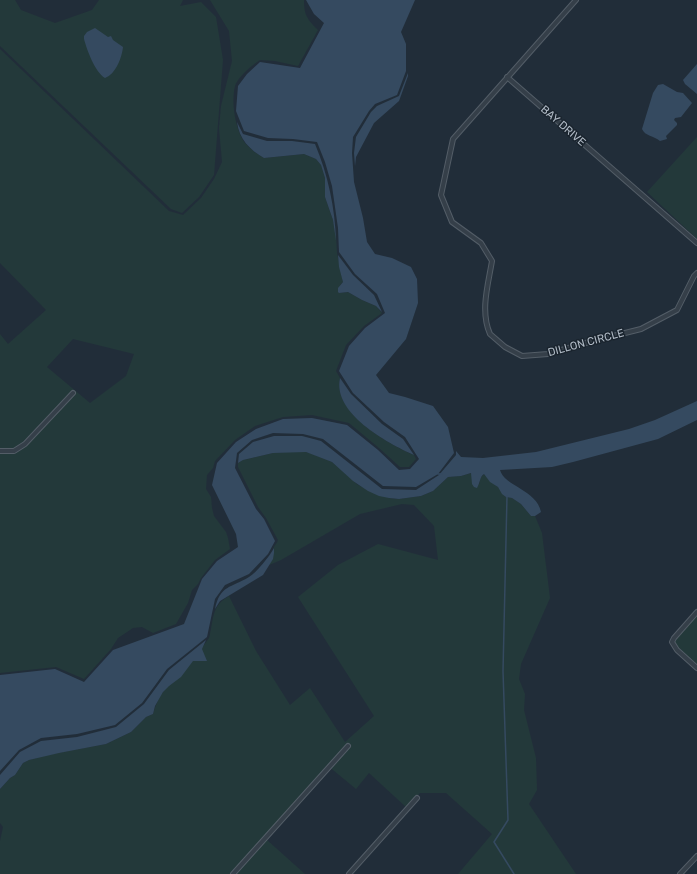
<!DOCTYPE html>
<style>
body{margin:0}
canvas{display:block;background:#212d39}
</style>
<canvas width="697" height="874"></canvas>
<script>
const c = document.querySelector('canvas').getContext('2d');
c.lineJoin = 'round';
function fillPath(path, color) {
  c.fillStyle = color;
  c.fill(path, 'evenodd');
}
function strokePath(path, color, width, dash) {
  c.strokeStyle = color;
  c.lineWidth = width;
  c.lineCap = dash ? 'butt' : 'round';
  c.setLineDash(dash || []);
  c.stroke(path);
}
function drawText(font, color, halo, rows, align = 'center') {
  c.font = font + ' Rubik,sans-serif';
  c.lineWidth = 3;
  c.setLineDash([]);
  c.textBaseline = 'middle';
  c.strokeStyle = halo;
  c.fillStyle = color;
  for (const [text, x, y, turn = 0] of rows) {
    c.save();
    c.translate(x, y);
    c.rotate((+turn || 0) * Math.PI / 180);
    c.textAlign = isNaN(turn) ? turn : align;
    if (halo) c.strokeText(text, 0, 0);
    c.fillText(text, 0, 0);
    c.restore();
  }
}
fillPath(new Path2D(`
 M0,0H15L21,10L55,23L92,10L99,0H183L180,6L201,2L216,17L223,60L214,175L199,197L182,213L171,209L0,46Z
 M210,0H304C304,15 307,19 318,30L298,66L275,61L260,60C252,65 238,77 235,86C231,102 235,129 245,143C250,149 257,154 264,158L304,154L316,159L321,165L325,178V197L333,220L336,236L337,253L343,282L340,285L339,293L348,292L362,300L376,306L382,313L364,326L346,345L336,371L340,378C332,412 388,444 414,455L416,459L409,467H400L379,448L349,423L312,415L283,417L255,426L235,440L215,461L213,468L207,475L206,489L211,497L212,508L214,516L226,532L228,538L230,549L215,560L201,578L198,584L192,590L188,603L176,624L153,633L142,627L133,628L118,638L111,649L84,679L56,667L0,673V334L8,344L46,310L0,263V49L169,211L183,215L201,198L214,179L222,162L219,128L221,106L232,61L229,31ZM73,339L134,354L126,376L90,403L47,367Z
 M697,137V239L647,192Z
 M301,451L310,453L332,462L358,485L389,498L399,499L421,496L433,491L448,477L461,476L472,473V484H479L481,477L484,474L488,479L498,487L506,497L512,498L521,504L531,516H535L542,533L550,598L521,664L519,679L525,694L524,710L536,758L537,790L529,804L576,874H458L492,834L446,793H420L407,808L369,773L356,789L327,765L267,840L305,874H0V841L3,827L0,823V789L10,778L15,775L23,763L29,760L47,755L106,744L131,732L146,717L153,714C156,704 160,694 167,687C170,684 174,683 177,679C189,666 199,652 209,638C210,636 210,632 211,629C214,613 214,605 229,596L256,651L290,705L310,688L345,742L374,716L298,597L338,565L378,544L438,560L434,526L414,505L402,504L360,514L281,560L269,565C273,558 272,554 274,547C275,545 277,543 278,540L266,518L258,507L238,467V463L243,460L273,453Z
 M697,615V665L673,643Z`), '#23393a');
fillPath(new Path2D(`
 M306,0H415L401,32L406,44V71L397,95L375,104L369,111L353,137L352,153L354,182L363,218L367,242L375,254L392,258L411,267L417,279L418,303L406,339L376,375L389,393L405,397L433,406L448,427L454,453L438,474L416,487L383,486L323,439L303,434L273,433L252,440L237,453L235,468L256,509L264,519L275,541L268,554L249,574L225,585L215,599L207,637L167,669L142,703L115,725L77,734L41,738L19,750L0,771V675L55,669L84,682L113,650L184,624L202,579L217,561L238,547L236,534L212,485L217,463L236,442L256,429L283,419L312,418L347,425L378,450L399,470L410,469L419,459L405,437L384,422L353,393L339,371L349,346L365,328L385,313L377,294L355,274L339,252L338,228L332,186L325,162L317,142L293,139L268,138L244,131L236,111L238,86L247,74L260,62L300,68L324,23L314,14Z
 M95,28L108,37L111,36L113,40L123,47C122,57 116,74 105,78C95,72 87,50 84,39V36L87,32Z
 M697,64V94L685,84L683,80Z
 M408,73V76L399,101L374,123L356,157L355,166L354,153L356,137L371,112L377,106L399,96Z
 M663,84L677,92L683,93L692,103L681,117L675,118L674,120L677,123V125L666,136L667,139L660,141C654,136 645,136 642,129L653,93L658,85Z
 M237,122L243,134L267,141H292L315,144C328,175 335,208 336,241L333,220L325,197V178L321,165L316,159L304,154L264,158C250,150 239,139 237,122Z
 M338,255L353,275L374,295L382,312L376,306L362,300L348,292L339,293L338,292V288L343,282L339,267Z
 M340,378L351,394L382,424L403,439L414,455C387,443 332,413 340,378Z
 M697,401V420L658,439L573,462L552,467L500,470C504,486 537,490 541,512L535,516H531L521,504L512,498L506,497L502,494L498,487L490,482L484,474C480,476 480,483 477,488L474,487L472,484L471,473L461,476L448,477L433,491L421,496L399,499L389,498L379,496L368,491L353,481L332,462L306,452L273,453L243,460L238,463L239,454L253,442L274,436H302L321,441L382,489L416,490L439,475L456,455V451L461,457L483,458L536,452L629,429L655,420Z
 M274,548V553L273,559L263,575L220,601L215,609C220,585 231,588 249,577C257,572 269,557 274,548Z
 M206,640L202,649L207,661H193L181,677L169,686L163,692L155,706L153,714L146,717L131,732L106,744L59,753L29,760L23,763L15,775L10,778L0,789V775L20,752L41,741L77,737L116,727L144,704L169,670Z`), '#354a60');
strokePath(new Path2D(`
 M438,474H442
 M507,496L503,671L508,820L494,842L514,874`), '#354a60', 1.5);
const street = new Path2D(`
 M576,0L453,139L441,195L452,222L481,243L492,261C488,285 480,311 490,334L505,347L522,356L548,354L589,342L641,329L677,310L694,276L697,273
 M507,77L697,243
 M0,451H14L25,444L73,393
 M697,612L674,638L672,642L677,650L697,668
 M233,874L348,746
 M349,874L417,798
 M680,874L697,856`);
strokePath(street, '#535d67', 6);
strokePath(street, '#353f49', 4);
drawText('11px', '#b0bac5', '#1a242e', [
 ["BAY DRIVE",563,126,41],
 ["DILLON CIRCLE",586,343,-15]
]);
</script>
